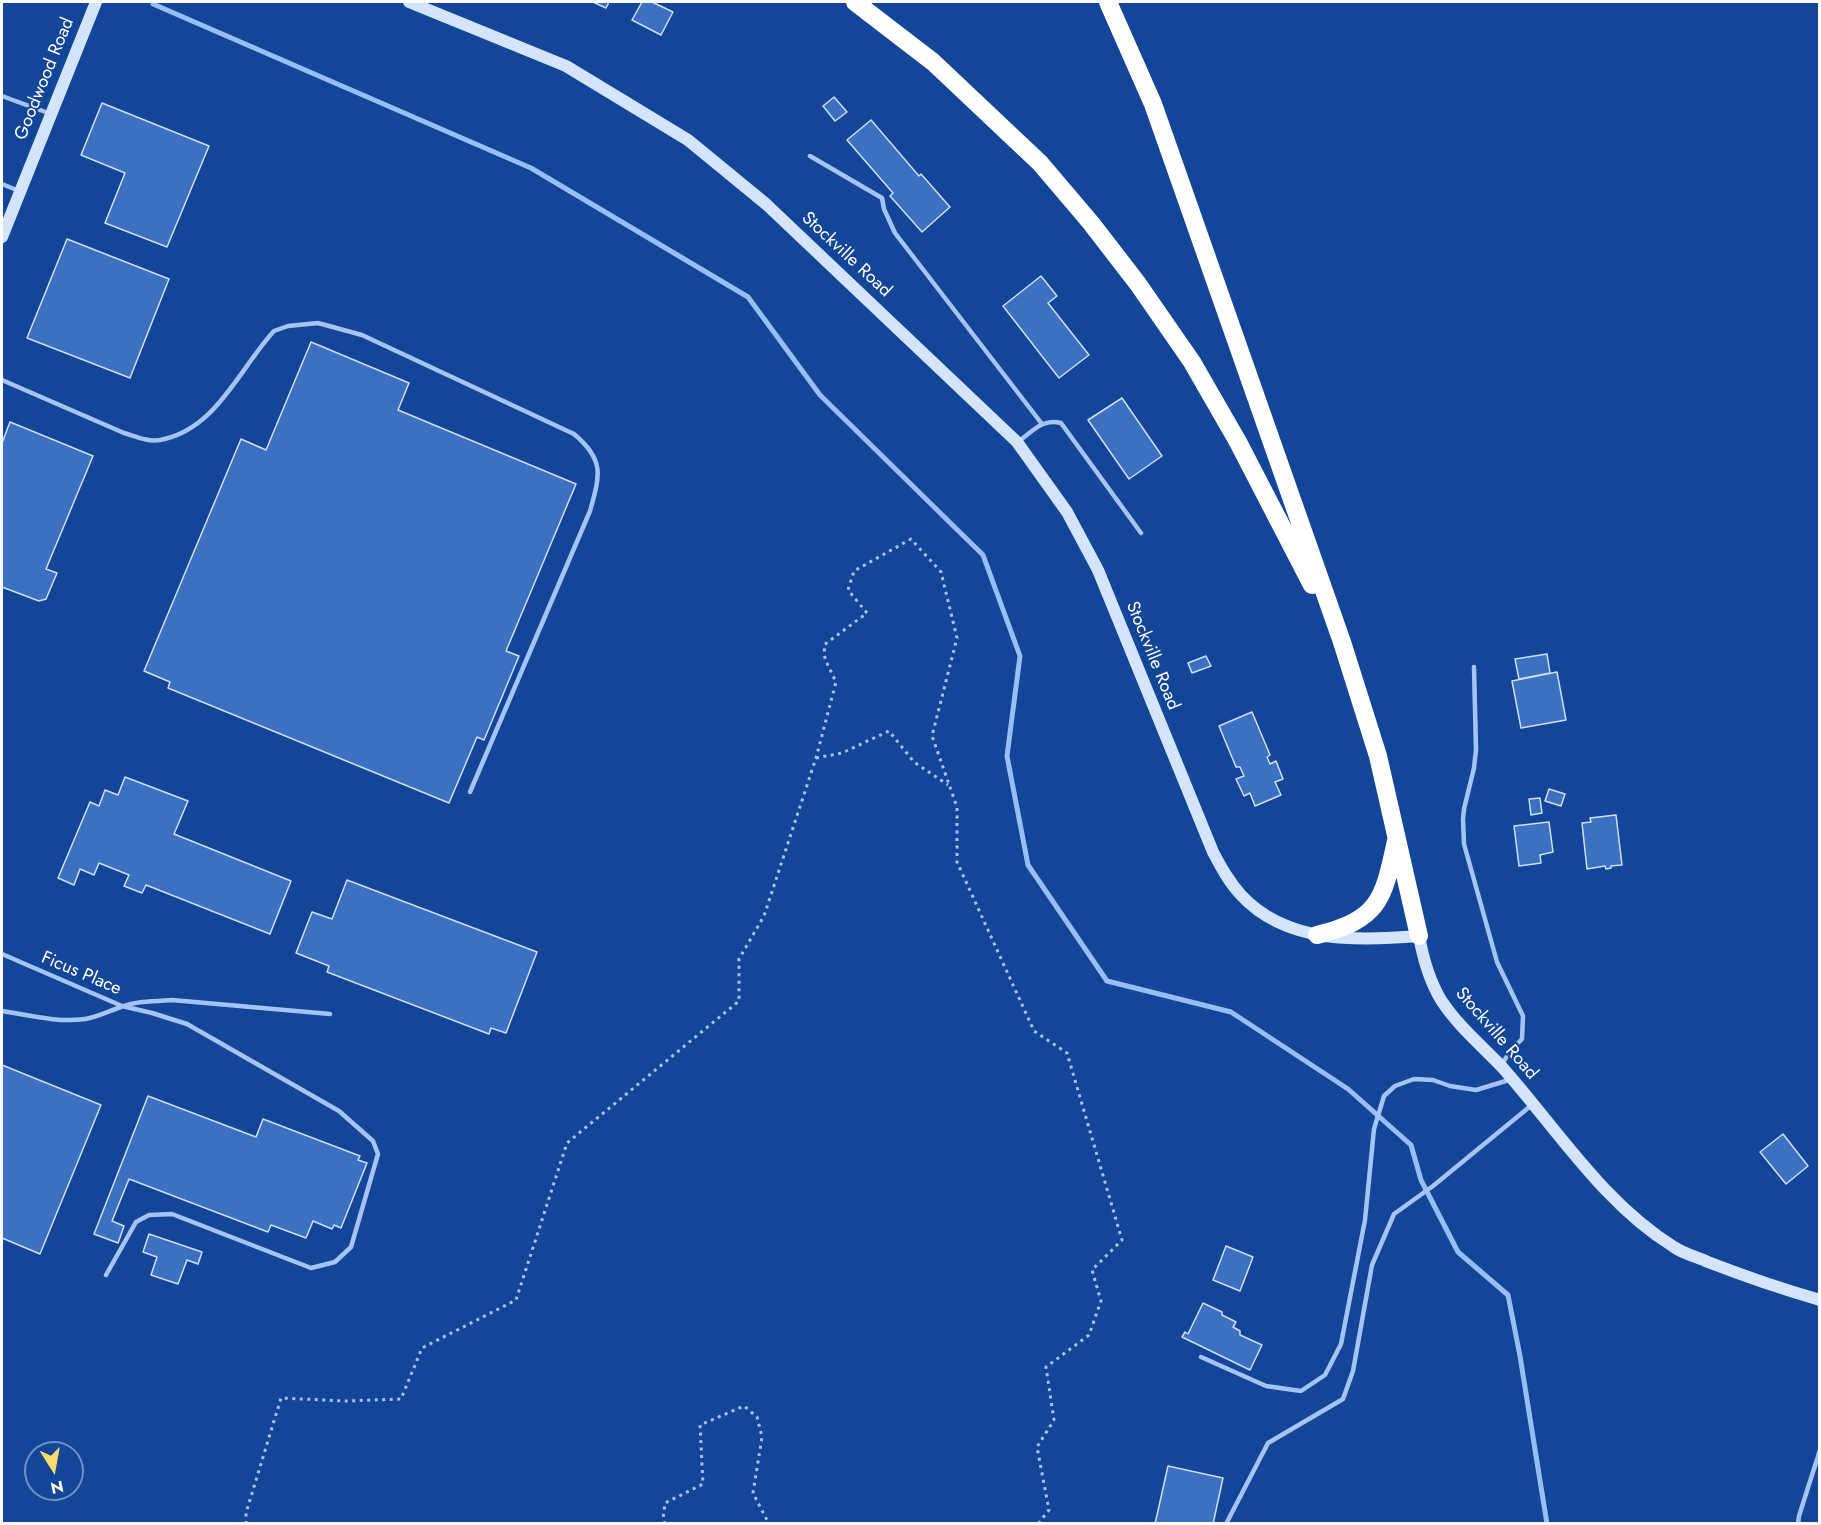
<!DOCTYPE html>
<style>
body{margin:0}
#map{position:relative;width:1821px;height:1525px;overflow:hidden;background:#134699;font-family:Jost,sans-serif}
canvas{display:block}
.frame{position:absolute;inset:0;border:3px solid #fff;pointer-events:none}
.north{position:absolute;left:24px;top:1441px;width:60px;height:60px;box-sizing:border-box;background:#134699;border:2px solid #7190c2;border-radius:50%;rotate:169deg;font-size:16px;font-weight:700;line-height:24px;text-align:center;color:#fff}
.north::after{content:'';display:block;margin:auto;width:21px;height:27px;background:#ffdc68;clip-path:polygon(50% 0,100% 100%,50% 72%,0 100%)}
</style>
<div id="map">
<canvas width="1821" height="1525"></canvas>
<div class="frame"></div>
<div class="north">N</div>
</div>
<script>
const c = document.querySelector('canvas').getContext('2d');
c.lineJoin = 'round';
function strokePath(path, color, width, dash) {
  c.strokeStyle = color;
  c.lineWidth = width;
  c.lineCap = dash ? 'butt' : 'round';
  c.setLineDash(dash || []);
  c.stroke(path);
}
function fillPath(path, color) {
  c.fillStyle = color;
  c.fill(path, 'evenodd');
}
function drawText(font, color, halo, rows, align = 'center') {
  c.font = font + ' Jost,sans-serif';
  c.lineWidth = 4.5;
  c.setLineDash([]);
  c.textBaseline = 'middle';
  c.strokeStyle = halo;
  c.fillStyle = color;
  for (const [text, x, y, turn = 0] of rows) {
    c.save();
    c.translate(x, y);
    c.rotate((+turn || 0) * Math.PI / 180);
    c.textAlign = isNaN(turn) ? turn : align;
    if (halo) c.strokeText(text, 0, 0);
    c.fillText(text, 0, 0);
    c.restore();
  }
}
strokePath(new Path2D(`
 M153,4L531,168L748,297L820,395L983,555L1020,656L1007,756L1028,865L1107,981L1231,1012L1348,1089L1411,1145L1421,1180L1458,1252L1508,1295L1520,1356L1547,1524`), '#97bef6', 5);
const building = new Path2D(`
 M593,2H609L606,8Z
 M642,2H652L673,12L661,35L632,20Z
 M834,97L847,112L835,121L823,106Z
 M102,103L209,146L167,247L105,223L125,173L81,155Z
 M871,120L919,176L921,174L950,207L922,232L890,196L893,193L847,140Z
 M67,239L169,279L130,378L27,338Z
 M1041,276L1057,296L1048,303L1089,355L1059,378L1003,306Z
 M311,342L409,383L398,410L576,484L506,651L519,656L484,740L477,737L449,803L168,688L170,682L144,671L241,439L266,450Z
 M1122,398L1162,456L1129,479L1088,420Z
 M10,422L93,456L46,569L57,573L46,599L39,601L2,587V443Z
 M1547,654L1550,673L1519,679L1515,659Z
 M1206,656L1211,666L1192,673L1188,663Z
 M1557,672L1566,720L1521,728L1512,681Z
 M1252,712L1270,755L1267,757L1270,764L1276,761L1283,779L1275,782L1281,795L1255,806L1250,793L1244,796L1236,779L1244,776L1240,767H1236L1219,726Z
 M125,777L188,801L174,834L291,881L270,934L146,885L142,893L124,886L129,875L99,863L94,875L80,869L74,885L58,878L90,802L99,806L105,790L118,795Z
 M1549,789L1565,794L1561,806L1545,801Z
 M1540,798L1542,813L1531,815L1529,799Z
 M1616,815L1622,865L1611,866V868L1606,869L1605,866L1587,869L1582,823L1591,822L1590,818Z
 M1549,822L1553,852L1540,855L1541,863L1519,866L1514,826Z
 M347,880L537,952L506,1033L491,1028L489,1034L327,972L329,966L296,953L312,912L332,919Z
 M2,1065L101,1105L40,1254L2,1238Z
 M148,1096L256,1137L263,1119L360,1156L358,1160L367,1163L341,1228L334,1225L332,1229L313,1221L306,1238L271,1225L268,1232L129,1179L112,1221L124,1226L118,1243L94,1234Z
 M1783,1134L1808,1166L1786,1184L1760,1152Z
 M149,1234L202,1252L198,1264L187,1260L178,1284L151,1275L157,1257L143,1252Z
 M1226,1246L1253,1257L1240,1291L1213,1280Z
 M1203,1303L1222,1312V1315L1236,1322L1233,1327L1240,1331V1335L1262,1345L1250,1370L1182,1337L1185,1332L1188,1334Z
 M1168,1466L1223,1478L1213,1524H1155Z`);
fillPath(building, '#3c70c1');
strokePath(building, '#cee0fd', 1.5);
strokePath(new Path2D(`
 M816,758L842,753L889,731L914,762L948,785
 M246,1524V1513L281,1398L345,1401L401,1399L422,1348L516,1300L567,1143L739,1001V959L764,916L816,758L836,682L825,659L824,645L867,613L848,590L854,571L911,539L941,572L957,638L932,736L957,807V862L1034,1031L1067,1053L1122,1240L1092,1270L1101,1301L1089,1335L1046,1367L1054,1420L1037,1447L1049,1510L1038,1524
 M665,1524L663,1519L665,1503L703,1484L700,1425L744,1406L757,1417L762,1437L753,1493L769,1524`), '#a5c4f3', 3, [3, 4.5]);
strokePath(new Path2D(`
 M2,96L51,114
 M810,156L882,198L884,209L895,233L1042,424
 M2,184L19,191
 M2,380L124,433C135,436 147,442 160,440C216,430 239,369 274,331L288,326L318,323L362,335L574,434C605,460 600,475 590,511L470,792
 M1019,441C1033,431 1043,418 1061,423L1141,533
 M1474,667L1476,750L1474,768L1464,809L1463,819L1464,844L1497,962L1523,1016L1522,1039L1511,1050L1502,1064
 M2,954L122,1006L152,1013L187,1024L339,1111L373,1141L378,1154L351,1247L335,1262L311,1268L172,1214L149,1215L136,1222L106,1275
 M2,1011C28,1015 58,1023 85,1019C98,1017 109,1011 121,1007C137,1001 155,1001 172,1000L330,1014
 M1201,1357L1266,1386L1301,1391L1325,1375L1341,1344L1365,1220L1374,1129L1384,1096L1395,1086L1414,1079L1433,1080L1450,1086L1476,1090L1509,1080
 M1226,1524L1268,1443L1343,1399L1353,1371L1372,1265L1394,1214L1433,1186L1533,1104
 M1798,1524L1799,1516L1820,1450`), '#a5c4f3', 4.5);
strokePath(new Path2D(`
 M409,2L566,66L688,140L766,204L1017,442L1067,512L1098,570L1213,852C1221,867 1229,882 1241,895C1286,944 1358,941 1419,936C1423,958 1429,980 1441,1000C1458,1026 1481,1045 1502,1067C1557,1129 1603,1203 1674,1247C1684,1254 1697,1257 1708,1262C1744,1276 1782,1289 1820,1300
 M2,237L96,2`), '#d5e4fd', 12);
strokePath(new Path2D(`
 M855,2L933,62L1040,163L1091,223L1138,284L1192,362L1238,442L1312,585
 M1108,2L1153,104L1342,642L1378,756L1419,936
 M1317,935C1380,919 1383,900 1396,841`), '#fff', 18);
drawText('18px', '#fff', '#134699', [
 ["Goodwood Road",45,79,-68],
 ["Stockville Road",846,255,43],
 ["Stockville Road",1152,656,68],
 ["Ficus Place",81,974,23],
 ["Stockville Road",1496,1034,49]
]);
</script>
